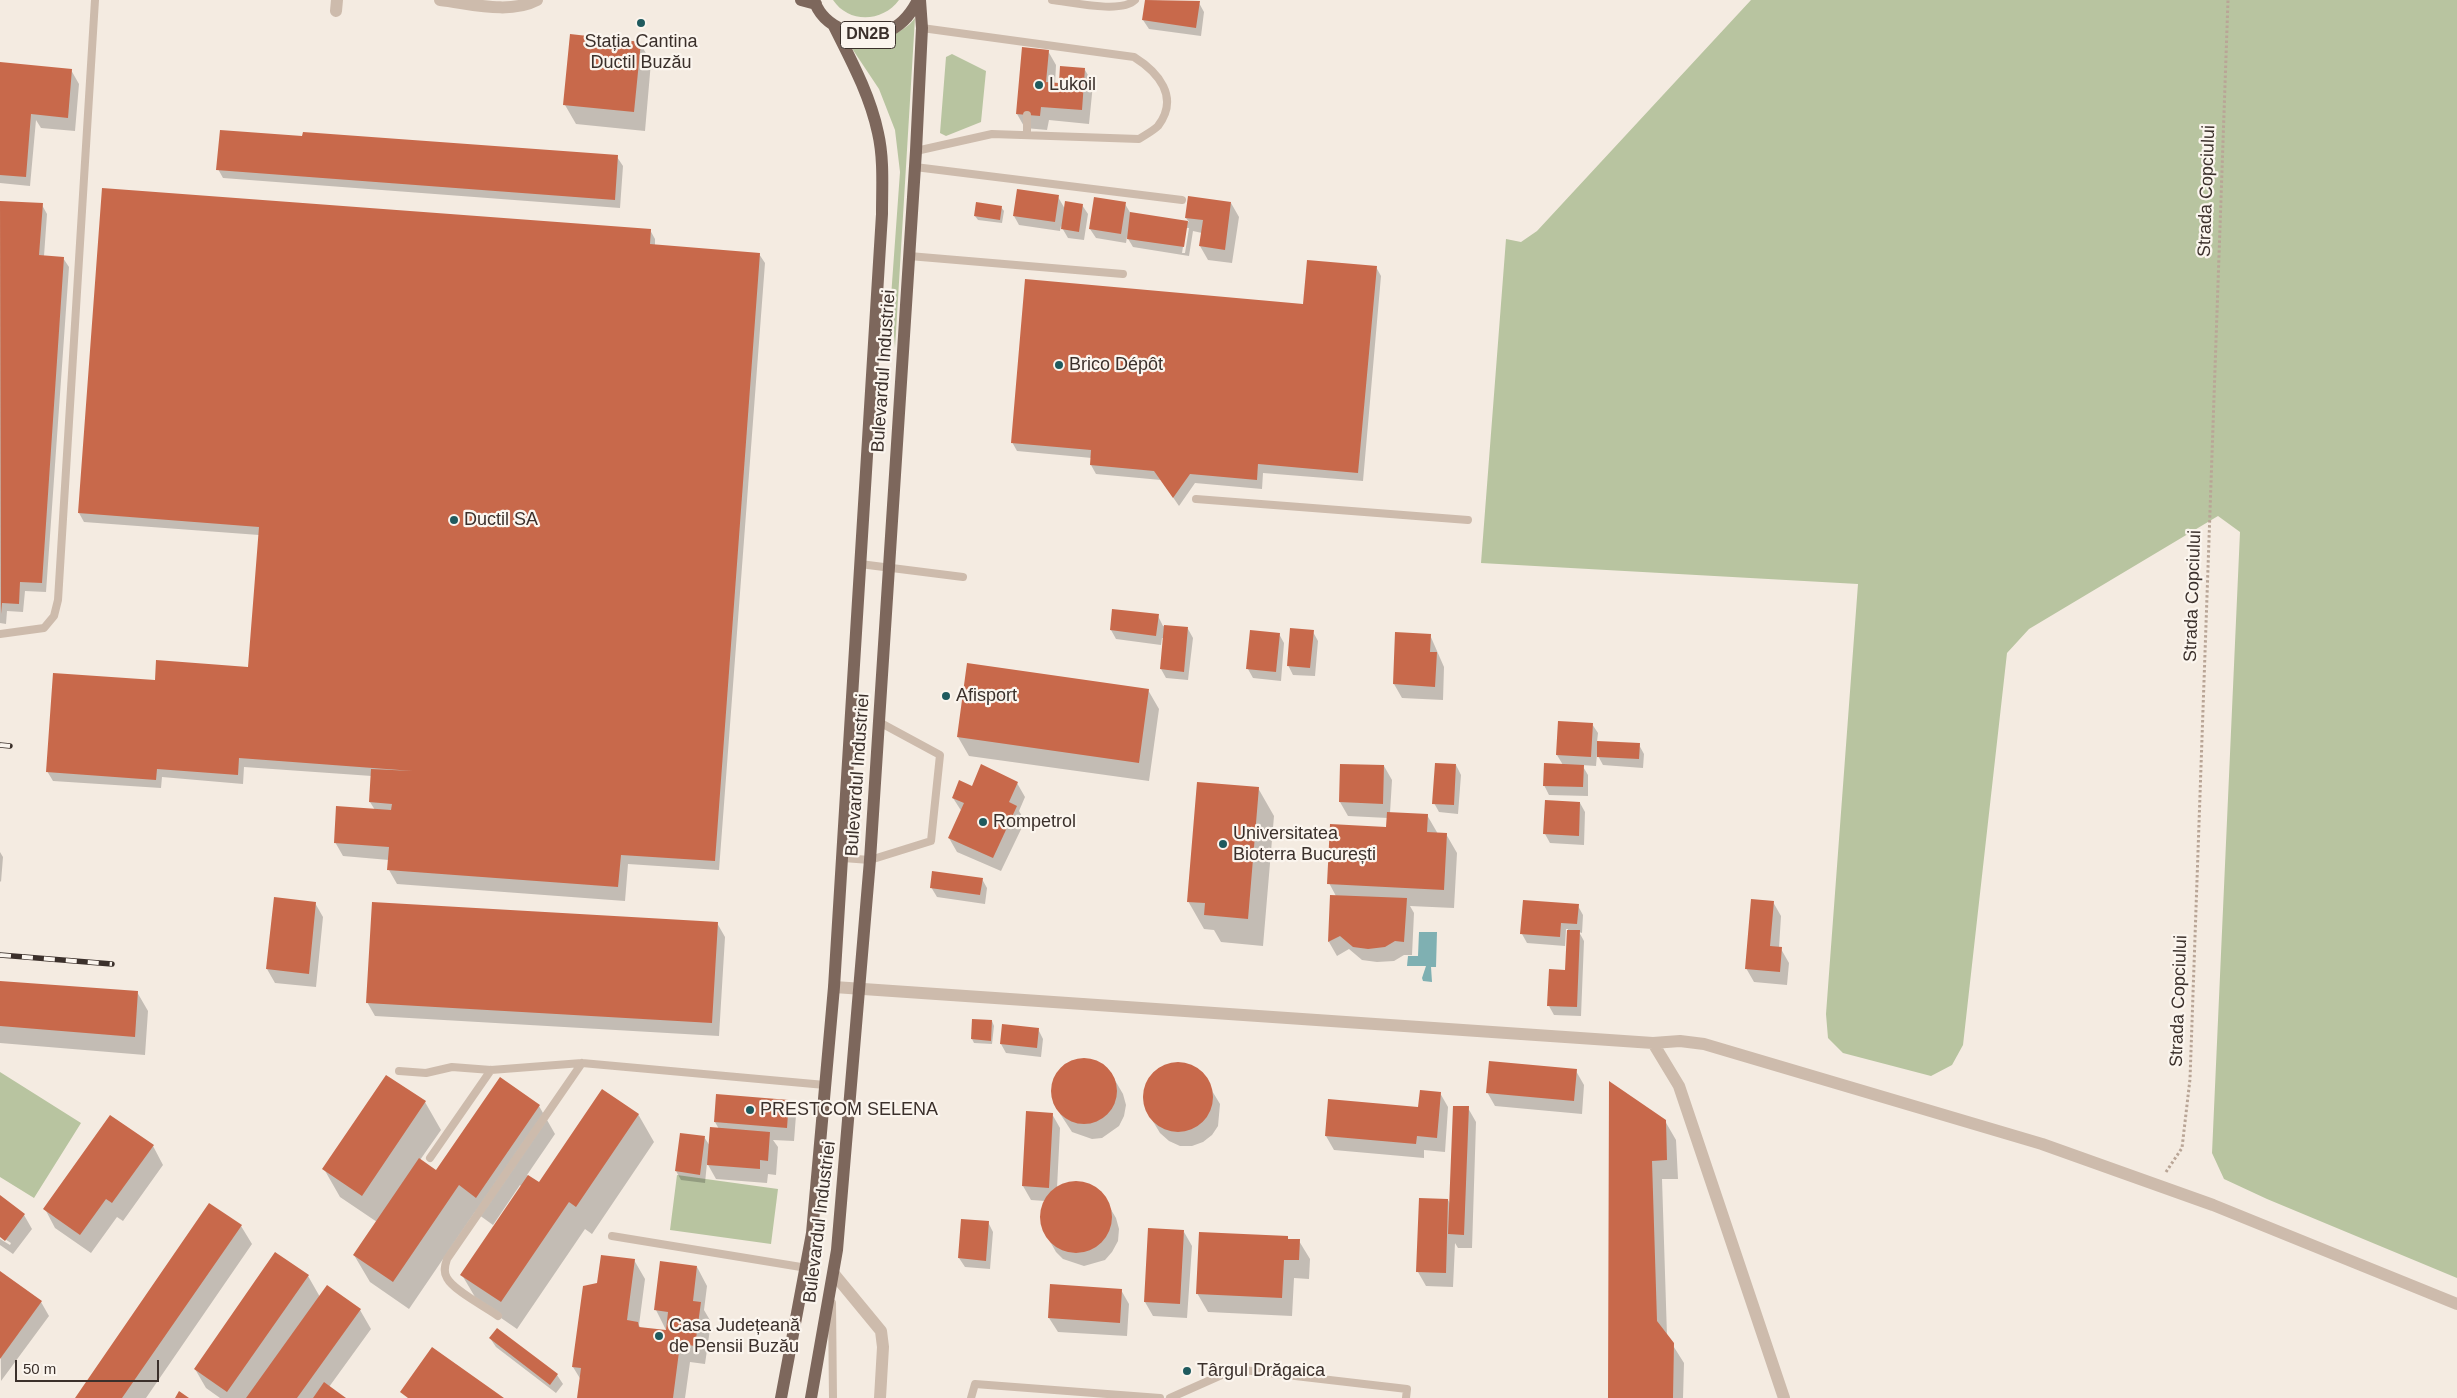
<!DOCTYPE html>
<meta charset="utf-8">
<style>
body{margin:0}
#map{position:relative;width:2457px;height:1398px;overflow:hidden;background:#f4ebe1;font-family:Arial,sans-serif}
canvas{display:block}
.scale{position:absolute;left:15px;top:1360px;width:144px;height:22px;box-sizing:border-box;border:2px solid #3b302b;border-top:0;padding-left:6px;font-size:15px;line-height:18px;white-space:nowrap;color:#3b302b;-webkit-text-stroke:4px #fbf5ee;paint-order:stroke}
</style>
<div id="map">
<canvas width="2457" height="1398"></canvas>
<div class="scale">50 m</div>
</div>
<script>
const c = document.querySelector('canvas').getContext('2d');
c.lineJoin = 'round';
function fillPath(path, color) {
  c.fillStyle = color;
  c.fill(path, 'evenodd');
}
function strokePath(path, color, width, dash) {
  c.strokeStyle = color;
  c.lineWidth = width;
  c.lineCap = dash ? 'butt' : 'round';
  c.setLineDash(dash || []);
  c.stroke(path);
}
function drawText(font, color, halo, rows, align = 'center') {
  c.font = font + ' Arial,sans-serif';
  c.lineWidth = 4.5;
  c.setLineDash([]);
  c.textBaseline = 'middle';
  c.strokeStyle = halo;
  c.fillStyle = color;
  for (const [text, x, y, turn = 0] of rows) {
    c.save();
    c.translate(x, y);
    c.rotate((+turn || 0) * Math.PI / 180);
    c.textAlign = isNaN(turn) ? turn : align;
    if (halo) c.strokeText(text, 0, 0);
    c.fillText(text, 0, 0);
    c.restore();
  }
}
fillPath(new Path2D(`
 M833,0H899C883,22 849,24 833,0Z
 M1751,0H2457V1278L2267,1199L2224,1179L2212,1153L2240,532L2218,516L2029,629L2007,653L1963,1045L1952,1065L1931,1076L1843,1053L1828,1038L1826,1014L1858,584L1481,563L1506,239L1521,242L1537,231Z
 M915,18L895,348L891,297L900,172L895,130L879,89L845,38C869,39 899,40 915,18Z
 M952,54L986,71L981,122L946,136L940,133L946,57Z
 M0,1072L81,1123L34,1198L0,1177Z
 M677,1175L778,1189L771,1244L670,1230Z`), '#b8c4a0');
fillPath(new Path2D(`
 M1419,932H1437L1436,967H1431L1432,982L1423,981L1422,978L1426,966H1407L1408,956H1418Z`), '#7fb0b2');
fillPath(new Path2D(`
 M1146,0L1199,3L1204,12L1201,36L1149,29L1143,20Z
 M640,43L651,62L645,131L576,124L565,105Z
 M1048,51L1056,65L1055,84L1060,85L1085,70L1093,84L1089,124L1049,120L1047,130L1025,128L1017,114Z
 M0,63L71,70L79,84L75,131L41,128L36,120L30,186L0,183Z
 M617,157L623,166L620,208L223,178L218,169Z
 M1058,197L1065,209L1082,205L1088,214L1084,240L1068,238L1061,226L1060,231L1019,225L1014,216Z
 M0,202L42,205L47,214L44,256L63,258L69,267L46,592L25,591L23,612L7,611L6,624L0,623Z
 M1231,203L1239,217L1232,263L1208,260L1200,246L1202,233L1193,231L1189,256L1133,247L1127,237L1126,243L1096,238L1090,229L1125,204L1131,214L1189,222L1186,218ZM1186,228H1189L1185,253H1182Z
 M1001,207L1004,211L1002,223L978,220L975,216Z
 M650,230L655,239V246L759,254L765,263L719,870L628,864L625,901L397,884L389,870V860L343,856L335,842L375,810L370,802L372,776L244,767L243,784L162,777L161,788L53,781L47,771L156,682L250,668L259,535L84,522L79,513Z
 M1376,267L1381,276L1363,481L1263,473L1262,489L1195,483L1179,506L1161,480L1096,474L1091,465L1092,458L1017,451L1012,442L1305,305Z
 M1158,616L1163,626L1188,629L1193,638L1188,680L1166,678L1161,669L1164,638H1162L1161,645L1116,639L1111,630Z
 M1313,632L1318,641L1315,676L1293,675L1288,665Z
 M1279,634L1284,643L1281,681L1253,678L1248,669Z
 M1396,634L1430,635L1444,667L1443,700L1402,698L1394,684Z
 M968,665L1148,690L1159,709L1149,781L969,756L958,737Z
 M1592,724L1598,733L1597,742L1639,745L1644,754L1643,768L1603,765L1597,754L1596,766L1582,765L1588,775V796L1549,795L1544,785L1563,765L1557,755Z
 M1341,765L1384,766L1392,780L1390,813L1427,815L1438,834H1446L1457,853L1454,908L1410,906L1414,913L1412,955H1404L1394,961L1377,962L1362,960L1349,949L1337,956L1329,942L1331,896H1336L1329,883L1387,828L1388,818L1348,816L1340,802Z
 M1456,765L1461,775L1458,814L1439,812L1434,803Z
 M1017,783L1025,797L1019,811L1025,821L1001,871L957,852L949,838L962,812L953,798L972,787Z
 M1258,788L1274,816L1263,946L1221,942L1214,930L1204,929L1188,901Z
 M1580,803L1585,812L1584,845L1550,843L1545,834Z
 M0,852L3,857L1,882L0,881Z
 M982,879L987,888L985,904L937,897L931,887Z
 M275,899L315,903L323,917L316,987L275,983L267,969Z
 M1773,902L1781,916L1779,948L1781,949L1789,963L1787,985L1754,982L1746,968Z
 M1578,906L1583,915L1582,933L1579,932L1584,941L1581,1016L1554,1015L1549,1006L1567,971L1568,929H1566L1565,946L1527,943L1522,934Z
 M717,923L725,937L719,1036L375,1016L367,1002Z
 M0,982L137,992L148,1011L145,1055L0,1043Z
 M992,1021L994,1026L992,1044L974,1043L972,1039Z
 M1038,1029L1043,1039L1041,1057L1006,1053L1001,1044Z
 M1078,1059H1090L1100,1063L1109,1070L1123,1094L1126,1105L1124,1116L1119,1126L1102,1138L1092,1139L1072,1132L1057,1109L1052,1089L1060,1070L1068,1063Z
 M1170,1064L1191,1065L1200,1071L1220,1104L1218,1126L1212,1135L1203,1142L1192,1146H1180L1169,1141L1160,1133L1145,1108L1143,1097L1146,1085L1152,1075Z
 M1576,1071L1584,1085L1582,1114L1495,1106L1487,1092Z
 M1610,1084L1665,1121L1676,1140L1678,1179H1662L1667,1336L1684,1363L1683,1398H1609Z
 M1440,1093L1448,1107L1445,1152L1424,1150V1158L1334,1150L1326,1136L1420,1108Z
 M788,1101L796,1115L794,1141L773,1140L778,1147L776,1175L768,1174L767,1183L716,1179L707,1163L705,1183L681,1180L676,1171L704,1137L710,1146L719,1129L715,1122Z
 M425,1102L441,1130L420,1160L436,1171L539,1106L555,1134L527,1175L539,1184L638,1114L654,1142L592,1234L585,1229L517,1329L478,1302L462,1275L522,1187L520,1185L493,1225L475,1212L409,1309L370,1282L354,1255L377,1222L340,1197L324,1169Z
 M1468,1108L1476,1122L1472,1248H1458L1455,1243L1453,1287L1426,1286L1418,1272L1420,1199L1448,1200L1451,1205Z
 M1052,1114L1060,1128L1057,1188L1068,1183L1080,1182L1091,1186L1101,1193L1116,1218L1119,1229L1118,1241L1112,1252L1105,1260L1084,1266L1063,1259L1056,1252L1042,1227L1043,1206L1045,1201L1031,1200L1023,1186Z
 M153,1146L163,1165L123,1221L117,1217L91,1253L55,1228L45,1209Z
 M0,1197L24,1215L32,1229L13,1254L0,1245V1239L10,1245L11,1243L0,1236Z
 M988,1222L993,1232L990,1269L965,1267L959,1258Z
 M241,1226L252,1244L146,1398H76Z
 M1184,1232L1192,1246L1187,1318L1153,1316L1145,1302Z
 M1287,1237L1289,1240L1299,1241L1310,1259L1309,1279L1294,1278L1292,1316L1208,1312L1197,1293Z
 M634,1260L645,1279L639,1325L641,1329L667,1332L656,1310L697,1267L707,1286L704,1310L711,1322L705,1364L690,1362L685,1398H579L581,1380L573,1367L598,1284Z
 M0,1273L41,1302L49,1316L1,1381Z
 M308,1276L320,1297L360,1310L371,1329L329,1387L344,1398H220L206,1388L195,1369Z
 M1121,1290L1129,1304L1127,1336L1058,1332L1049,1318Z
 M497,1329L557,1375L563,1384L556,1393L496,1347L490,1338Z`), '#0003');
fillPath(new Path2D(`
 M1145,0L1200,1L1196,28L1142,20Z
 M570,34L641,42L634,112L563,105Z
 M1022,47L1049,50L1046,82L1059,83L1060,66L1085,68L1082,110L1041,107L1040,116L1016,114Z
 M0,62L72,69L68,118L31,114L26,177L0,175Z
 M220,130L302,136L303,132L618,155L615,200L216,170Z
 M102,188L651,229L650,244L760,253L715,861L621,855L618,887L387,870L389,847L334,843L336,806L391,810L392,804L369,802L371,769L413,771L239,758L238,775L157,769L156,780L46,772L53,673L155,680L156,660L248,667L259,527L78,513Z
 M1017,189L1059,195L1055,222L1013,216Z
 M1188,196L1231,202L1225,250L1199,246L1203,220L1185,218Z
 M1094,197L1126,202L1121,234L1089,229Z
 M0,201L43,203L39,255L64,257L42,583L20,582L19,604L2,603L1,614Z
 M1065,201L1083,204L1079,232L1061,229Z
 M976,202L1002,206L1000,220L974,216Z
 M1130,212L1188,221L1184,247L1127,239Z
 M1307,260L1377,266L1358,473L1258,464L1257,480L1190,474L1173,498L1154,471L1090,465L1091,450L1011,443L1025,279L1303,304Z
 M1112,609L1159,614L1156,636L1110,630Z
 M1164,625L1188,627L1184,672L1160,669Z
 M1290,628L1314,630L1310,668L1287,666Z
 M1250,630L1280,633L1276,672L1246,669Z
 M1395,632L1431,634L1430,652H1437L1435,687L1393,684Z
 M967,663L1149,689L1139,763L957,737Z
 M1558,721L1593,723L1591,757L1556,755Z
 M1597,741L1640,743L1639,759L1597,757Z
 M1435,763L1456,764L1454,805L1432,804Z
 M1544,763L1584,765L1583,787L1543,786Z
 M981,764L1018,782L1009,802L1017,806L993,858L948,838L964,803L952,798L959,780L972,786Z
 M1340,764L1384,765L1383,804L1339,802Z
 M1197,782L1259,787L1248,919L1204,915L1205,903L1187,902Z
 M1545,800L1580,802L1579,836L1543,834Z
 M1387,812L1428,814L1427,832L1447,833L1444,890L1327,884L1330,824L1386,827Z
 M932,871L983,878L980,895L930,888Z
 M1330,895L1407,898L1404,942L1395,941L1385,947L1368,949L1353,947L1340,936L1328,942Z
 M274,897L316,902L309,974L266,969Z
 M1751,899L1774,901L1770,946L1782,947L1780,972L1745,969Z
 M1523,900L1579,904L1577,924L1561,923L1560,937L1520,934Z
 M372,902L718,922L712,1023L366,1003Z
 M1567,930H1580L1577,1007L1547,1006L1549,969L1565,970Z
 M0,981L138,991L135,1037L0,1026Z
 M972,1019L992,1020L991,1041L971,1039Z
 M1002,1024L1039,1028L1037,1048L1000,1044Z
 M1051 1091a33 33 0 1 1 66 0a33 33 0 1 1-66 0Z
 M1489,1061L1577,1069L1574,1101L1486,1093Z
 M1143 1097a35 35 0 1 1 70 0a35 35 0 1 1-70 0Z
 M386,1075L426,1101L362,1196L322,1169Z
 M500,1077L540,1105L476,1198L459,1185L393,1282L353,1255L419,1158L436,1170Z
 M1609,1081L1666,1120L1667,1160L1652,1161L1657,1321L1674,1343L1673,1398H1608Z
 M602,1089L639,1114L576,1207L569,1202L501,1302L460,1275L528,1175L539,1182Z
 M1420,1090L1441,1092L1437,1138L1417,1136L1416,1144L1325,1136L1328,1099L1418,1107Z
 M716,1094L789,1100L787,1128L714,1122Z
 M1453,1106H1469L1464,1235L1448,1234Z
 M1026,1111L1053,1113L1049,1188L1022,1186Z
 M110,1115L154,1145L112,1203L106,1199L80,1235L43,1209Z
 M710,1127L770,1132L768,1161L760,1160V1169L707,1165Z
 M680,1133L705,1136L700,1175L675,1171Z
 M1040 1217a36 36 0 1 1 72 0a36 36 0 1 1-72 0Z
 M0,1195L25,1214L5,1241L0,1237Z
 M1419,1198L1448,1199L1446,1273L1416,1272Z
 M209,1203L242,1225L122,1398H75Z
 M961,1219L989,1221L986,1261L958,1258Z
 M1148,1228L1184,1230L1180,1304L1144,1302Z
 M1199,1232L1288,1236V1239H1300L1299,1260H1284L1282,1298L1196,1294Z
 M275,1252L309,1275L227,1392L194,1369Z
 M601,1255L635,1259L627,1320L638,1322L639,1327L666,1330L668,1312L654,1310L660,1261L697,1266L693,1301L701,1302L695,1346L680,1344L673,1398H577L581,1368L572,1367L583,1286L597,1283Z
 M0,1271L42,1301L0,1359Z
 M1050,1284L1122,1289L1120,1323L1048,1318Z
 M327,1285L361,1309L297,1398H246Z
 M497,1328L558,1374L550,1385L489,1338Z
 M432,1347L504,1398H408L400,1392Z
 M324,1382L346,1398H313Z
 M179,1391L189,1398H175Z`), '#c8694b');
strokePath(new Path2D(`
 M2166,1172L2182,1148L2190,1079L2228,0`), '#b9a596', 3, [2.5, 2.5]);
strokePath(new Path2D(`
 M1052,0C1071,2 1121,14 1135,0
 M1027,135V115
 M916,151L992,134L1139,139C1145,135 1153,131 1158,126C1180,97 1158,72 1134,57L922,28
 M915,167L1182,200
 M909,256L1123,274
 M1196,499L1468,520
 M860,564L963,577
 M0,634L44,628L54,616L58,600L95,0
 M843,858L870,860L931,841L940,755L879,722
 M399,1071L426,1073L452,1067L491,1070L582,1063L825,1085
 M430,1158L491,1070
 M612,1236L807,1268
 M832,1303L833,1398
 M498,1316C486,1307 454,1291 447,1278C443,1272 445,1265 447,1259L582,1063
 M971,1398L975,1384L1160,1398
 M1170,1398L1235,1369L1407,1389L1406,1398`), '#cdbbac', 8);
strokePath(new Path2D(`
 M440,0C469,3 509,15 537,0
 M336,11L337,0
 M834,987L1653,1043L1680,1041L1704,1044L2042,1144L2213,1205L2457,1304
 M1653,1043L1679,1086L1784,1398
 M834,1274L881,1331L883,1347L880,1398`), '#cdbbac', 12);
strokePath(new Path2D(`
 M801,0L816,4
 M814,0C823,28 859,41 885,32C900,27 911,14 918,0
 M781,1398L812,1233L834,987L882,214C882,187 884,159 878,133C870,95 851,60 834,26
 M811,1398L837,1250L870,860L916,151L922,28L920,0`), '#7d675c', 12);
const rail = new Path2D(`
 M0,745L10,746
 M0,955L112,964`);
strokePath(rail, '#3b302b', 5.5);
strokePath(rail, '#fbf5ee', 4, [11]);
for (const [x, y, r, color] of [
 [641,23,5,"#1f5a5e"],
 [1039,85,5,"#1f5a5e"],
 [1059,365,5,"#1f5a5e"],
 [454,520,5,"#1f5a5e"],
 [946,696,5,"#1f5a5e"],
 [983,822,5,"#1f5a5e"],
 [1223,844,5,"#1f5a5e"],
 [750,1110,5,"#1f5a5e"],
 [659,1336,5,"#1f5a5e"],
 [1187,1371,5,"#1f5a5e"]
]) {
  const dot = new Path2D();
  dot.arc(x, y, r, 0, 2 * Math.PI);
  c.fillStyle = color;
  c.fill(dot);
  strokePath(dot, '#fbf5ee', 2);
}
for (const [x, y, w] of [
 [868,35,55]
]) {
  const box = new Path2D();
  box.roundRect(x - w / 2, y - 13.5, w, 27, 4);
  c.fillStyle = '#fbf5ee';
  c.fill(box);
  strokePath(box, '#3b302b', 1);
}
drawText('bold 16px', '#3b302b', null, [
 ["DN2B",868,35]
]);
drawText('18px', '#3b302b', '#fbf5ee', [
 ["Stația Cantina",641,42,"center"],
 ["Ductil Buzău",641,63,"center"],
 ["Lukoil",1049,85],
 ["Brico Dépôt",1069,365],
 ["Ductil SA",464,520],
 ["Afisport",956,696],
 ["Rompetrol",993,822],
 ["Universitatea",1233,834],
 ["Bioterra București",1233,855],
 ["PRESTCOM SELENA",760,1110],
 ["Casa Județeană",669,1326],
 ["de Pensii Buzău",669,1347],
 ["Târgul Drăgaica",1197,1371]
], 'left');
drawText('18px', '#3b302b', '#fbf5ee', [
 ["Strada Copciului",2207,191,-88],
 ["Bulevardul Industriei",884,371,-86],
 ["Strada Copciului",2193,596,-88],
 ["Bulevardul Industriei",858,775,-86],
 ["Strada Copciului",2179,1001,-88],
 ["Bulevardul Industriei",820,1222,-83]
]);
</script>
